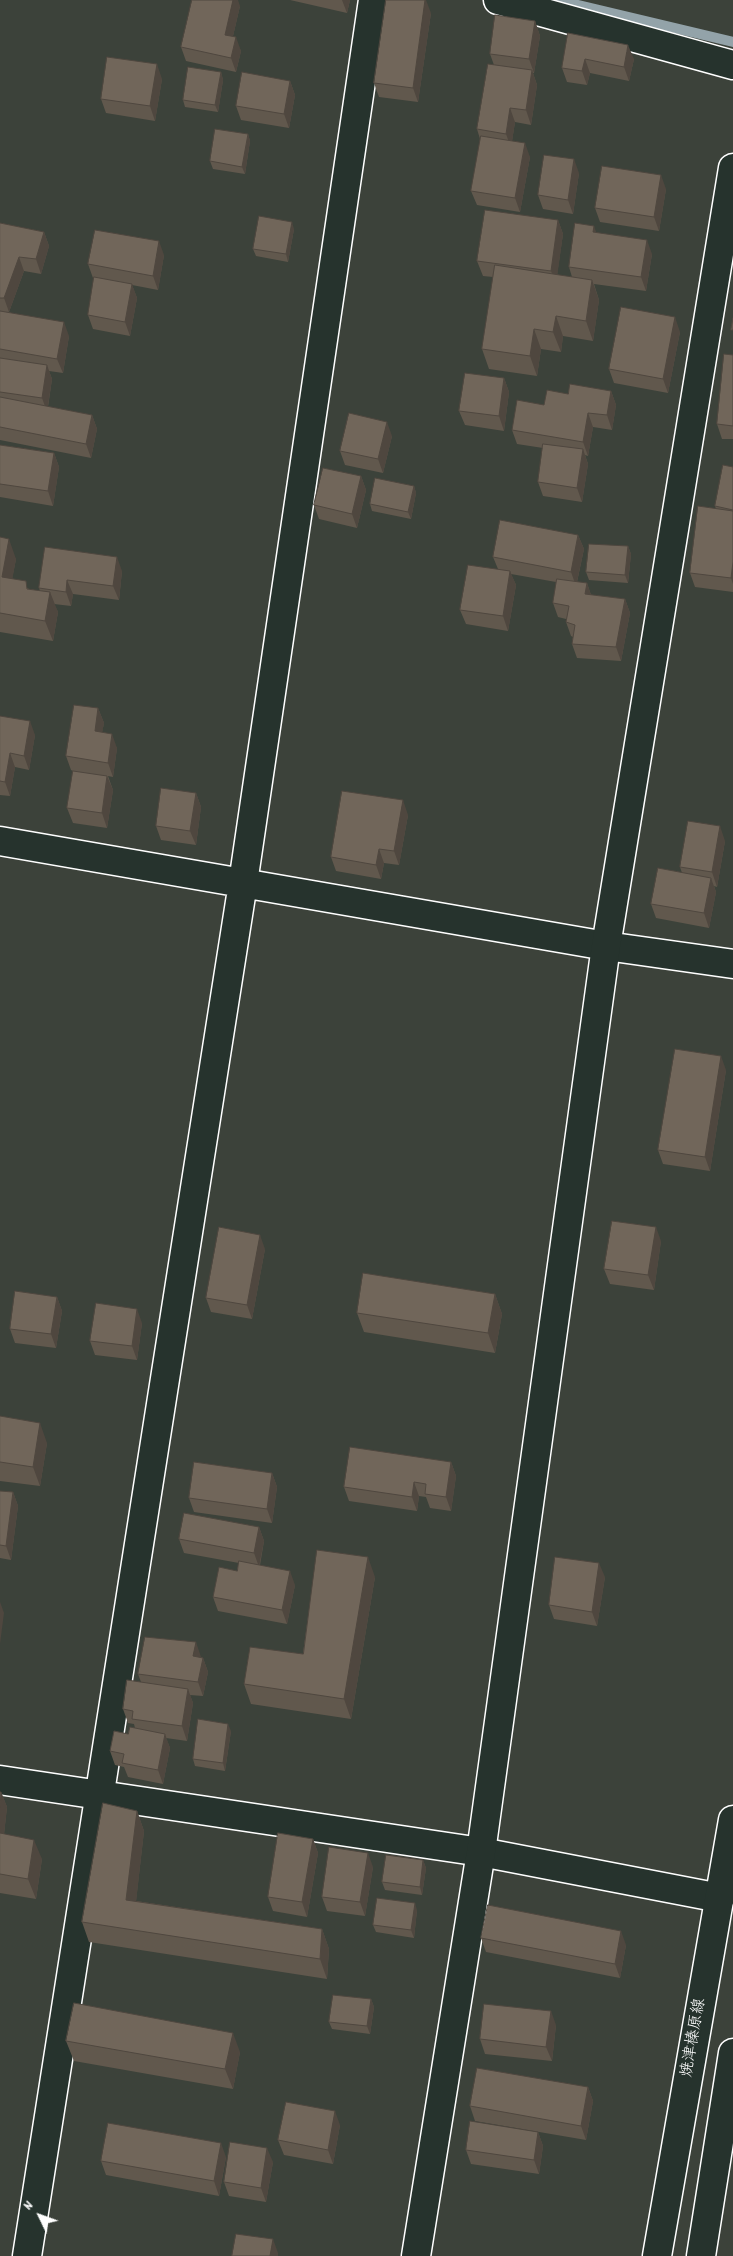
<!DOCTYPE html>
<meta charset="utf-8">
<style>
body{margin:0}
#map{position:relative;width:733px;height:2256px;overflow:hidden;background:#3c423a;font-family:Dekko,sans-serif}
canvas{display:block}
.north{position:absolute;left:15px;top:2191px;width:50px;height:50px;-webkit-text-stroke:4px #26332d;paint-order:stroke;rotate:312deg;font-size:14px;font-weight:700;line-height:20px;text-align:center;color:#fff}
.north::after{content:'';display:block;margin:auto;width:18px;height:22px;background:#fff;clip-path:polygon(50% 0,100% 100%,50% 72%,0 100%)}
</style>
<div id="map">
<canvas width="733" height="2256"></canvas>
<div class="north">N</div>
</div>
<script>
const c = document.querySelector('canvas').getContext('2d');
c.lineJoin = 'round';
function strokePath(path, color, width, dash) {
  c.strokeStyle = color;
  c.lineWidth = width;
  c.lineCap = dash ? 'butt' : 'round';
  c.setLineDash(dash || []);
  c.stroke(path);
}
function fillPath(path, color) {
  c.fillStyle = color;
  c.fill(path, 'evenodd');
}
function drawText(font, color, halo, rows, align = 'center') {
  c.font = font + ' Dekko,"Klee One",sans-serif';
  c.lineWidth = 4;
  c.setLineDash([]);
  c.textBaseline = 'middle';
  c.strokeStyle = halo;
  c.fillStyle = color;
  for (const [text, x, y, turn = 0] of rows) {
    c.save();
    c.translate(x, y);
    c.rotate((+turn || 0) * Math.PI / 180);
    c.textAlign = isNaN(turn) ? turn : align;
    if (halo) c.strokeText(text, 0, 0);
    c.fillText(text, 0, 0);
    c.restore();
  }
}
strokePath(new Path2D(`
 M557,0L733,42`), '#93a3a9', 10);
const street = new Path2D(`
 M498,0L733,65
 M0,841L606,946L733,964
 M0,1780L481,1852L720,1898
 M27,2256L243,883L373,0`);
const secondary = new Path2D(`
 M416,2256L481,1852L606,946L733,168`);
const primary = new Path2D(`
 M657,2256L733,1820
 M701,2256L733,2053`);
strokePath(street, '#fff', 31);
strokePath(secondary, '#fff', 31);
strokePath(primary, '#fff', 31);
strokePath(street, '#26332d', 28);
strokePath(secondary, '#26332d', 28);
strokePath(primary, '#26332d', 28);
fillPath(new Path2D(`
 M290,0H350L347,13Z
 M240,6L233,36L241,51L236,72L186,61L181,47Z
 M431,13L418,102L379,97L374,83Z
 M535,21L540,36L534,73H533L537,85L531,125L515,122L512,141L530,157L520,212L477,205L471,191L480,139L477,129L494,65L490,54Z
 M568,33L634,59L629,81L590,73L587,85L567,82L562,68Z
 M221,72L223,80L218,112L185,107L183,100Z
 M162,79L155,121L106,113L101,99Z
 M290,81L295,95L289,128L241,120L236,106Z
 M248,134L250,141L245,174L213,169L210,161Z
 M579,173L573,214L543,209L538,195Z
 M666,189L659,231L600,222L595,208Z
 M558,220L563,234L557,275L572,277L569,267L596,233L652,254L646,291L594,284L599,300L593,341L563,336L561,352L541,349L537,376L489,369L482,349L493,277L483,276L477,261Z
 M0,223L44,232L49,246L41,274L24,271L9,312L69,336L63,373L49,371L52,379L48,407L92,415L97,429L91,458L0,440Z
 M294,229L288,262L256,256L253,249Z
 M164,255L158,290L132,285L137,298L130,336L93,329L88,315L94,278H93L88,264Z
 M680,332L668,393L614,383L609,369Z
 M733,355V439H722L717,424Z
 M504,378L509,392L504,431L465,425L459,411Z
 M611,391L616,405L612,430L593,427L588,456L585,455L588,464L582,502L543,496L538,482L543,448L517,444L512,430L544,405L568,394Z
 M392,436L383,473L345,465L340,451Z
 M0,445L54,453L59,467L53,506L0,497Z
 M733,467V592L695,587L690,573L716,509L715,506Z
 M361,476L366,490L357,528L319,519L314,505Z
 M414,486L416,493L411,519L372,511L370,504Z
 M578,535L584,549L577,582L587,583L591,595L625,599L630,613L621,661L577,658L572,644L573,637L571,636L566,622V619L558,617L553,603L556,582L511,574L516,585L508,631L466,624L460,610L498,569L493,557Z
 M0,537L16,559L12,579L29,589L40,591L39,588L45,547L122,571L119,600L73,594L71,606L54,604L58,612L53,641L0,632Z
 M628,546L631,554L628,583L589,580L586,572Z
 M98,708L104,723L102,732L117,748L113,777L108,776L113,790L107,828L73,823L67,808L73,771L71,770L66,756Z
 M0,716L35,735L29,770L15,767L10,796L0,795Z
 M196,793L201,807L196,845L161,840L156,826Z
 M408,815L399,865L384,863L381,879L336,871L331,857Z
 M725,841L717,887L714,886L716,892L709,928L656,918L651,904L682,873L680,867Z
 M726,1070L710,1171L663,1164L658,1150Z
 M661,1241L654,1290L610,1284L604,1269Z
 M265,1249L252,1319L211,1312L206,1298Z
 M495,1294L502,1314L495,1353L364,1332L357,1313Z
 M57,1297L62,1311L56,1348L15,1343L10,1329Z
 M142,1323L137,1360L95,1355L90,1341Z
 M0,1416L47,1443L40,1486L0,1481Z
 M451,1462L456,1476L451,1511L430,1508L426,1497L419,1496L417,1511L349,1501L344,1487Z
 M272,1473L277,1487L272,1523L194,1512L189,1498Z
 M0,1491L13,1492L18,1506L11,1560L0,1558Z
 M259,1527L264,1541L260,1565L295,1585L287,1624L218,1611L213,1597L237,1571L239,1563L184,1553L179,1539Z
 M375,1577L351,1719L251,1704L244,1684L303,1654Z
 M605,1577L597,1626L554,1619L549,1605Z
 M201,1657L203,1658L208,1672L203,1696L190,1695L193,1703L187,1741L166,1738L170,1748L163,1784L128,1777L124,1767L115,1765L110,1751L135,1728L134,1724L128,1723L123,1709L141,1682L138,1674Z
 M231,1731L225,1771L195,1766L193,1759Z
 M0,1792H1L7,1807L4,1834L42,1859L36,1899L0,1893Z
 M137,1811L144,1831L136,1901L322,1929L329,1949L327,1979L89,1942L82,1922Z
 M313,1839L318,1853L307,1917L273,1911L268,1897Z
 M423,1860L426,1868L422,1895L385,1890L382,1882Z
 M373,1867L365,1916L327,1911L322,1897Z
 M417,1910L414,1938L376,1932L373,1925Z
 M481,1938L626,1945L620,1978L486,1952Z
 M371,1999L374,2007L370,2034L332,2029L329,2022Z
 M556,2025L552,2061L485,2054L480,2039Z
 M66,2041L240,2052L233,2089L74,2061Z
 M588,2087L593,2101L586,2140L475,2121L470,2106Z
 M340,2125L333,2164L284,2155L278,2140Z
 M538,2132L543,2146L539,2174L471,2164L466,2150Z
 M226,2157L219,2196L106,2175L101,2161Z
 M273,2162L266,2202L229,2196L224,2182Z`), '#61584d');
fillPath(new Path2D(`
 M233,0H238L240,6L230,49L225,35Z
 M342,0H350L347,13Z
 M425,0H426L431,13L418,102L413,88Z
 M535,21L540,36L534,73L529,59Z
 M236,37L241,51L236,72L231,58Z
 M628,45L634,59L629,81L624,67Z
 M585,59L590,73L587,85L582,71Z
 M157,64L162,79L155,121L150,106Z
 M532,70L537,85L531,125L526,110Z
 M221,72L223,80L218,112L215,105Z
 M290,81L295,95L289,128L284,114Z
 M510,108L515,122L511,148L506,134Z
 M248,134L250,141L245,174L242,167Z
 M525,143L530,157L520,212L515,198Z
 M574,159L579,173L573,214L568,200Z
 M661,175L666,189L659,231L654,217Z
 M558,220L563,234L556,285L551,271Z
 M292,222L294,229L288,262L286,254Z
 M594,226L599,240L593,232Z
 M44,232L49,246L41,274L36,259Z
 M647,240L652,254L646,291L641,277Z
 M159,241L164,255L158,290L153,276Z
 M19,257L24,271L9,312L4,298Z
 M592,280L599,300L593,341L586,321Z
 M132,284L137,298L130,336L125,322Z
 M556,316L563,336L561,352L553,332Z
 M675,317L680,332L668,393L663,379Z
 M64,322L69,336L63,373L57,359Z
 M534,329L541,349L537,376L530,356Z
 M47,365L52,379L47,412L42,398Z
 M504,378L509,392L504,431L499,416Z
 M611,391L616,405L612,430L607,415Z
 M588,413L593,427L588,456L583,442Z
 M92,415L97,429L91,458L86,444Z
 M387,422L392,436L383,473L378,459Z
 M583,449L588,464L582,502L577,488Z
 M54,453L59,467L53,506L48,491Z
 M361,476L366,490L357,528L352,514Z
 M414,486L416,493L411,519L408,512Z
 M578,535L584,549L576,586L571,572Z
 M9,539L16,559L9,597L2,577Z
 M628,546L631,554L628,583L625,575Z
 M117,557L122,571L119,600L113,586Z
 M733,562V584L731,578Z
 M510,571L516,585L508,631L503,616Z
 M67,580L73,594L71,606L66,592Z
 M587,583L592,598L585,594Z
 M50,592L58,612L53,641L45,621Z
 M625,599L630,613L621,661L616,647Z
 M98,708L104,723L100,745L95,731Z
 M30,721L35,735L29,770L24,756Z
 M112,734L117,748L113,777L108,763Z
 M10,753L15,767L10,796L5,782Z
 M107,776L113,790L107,828L102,813Z
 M196,793L201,807L196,845L190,831Z
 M403,800L408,815L399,865L394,851Z
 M720,826L725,841L717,887L712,872Z
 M379,849L384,863L381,879L376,865Z
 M711,878L716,892L709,928L704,913Z
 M721,1056L726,1070L710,1171L705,1157Z
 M656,1227L661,1241L654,1290L648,1275Z
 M260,1235L265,1249L252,1319L247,1305Z
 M495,1294L502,1314L495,1353L488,1333Z
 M57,1297L62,1311L56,1348L51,1334Z
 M137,1309L142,1323L137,1360L132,1346Z
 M40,1423L47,1443L40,1486L33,1467Z
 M451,1462L456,1476L451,1511L446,1497Z
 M272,1473L277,1487L272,1523L267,1509Z
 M414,1482L419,1496L417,1511L412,1497Z
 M13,1492L18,1506L11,1560L6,1546Z
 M259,1527L264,1541L259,1567L254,1553Z
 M368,1557L375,1577L351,1719L344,1699Z
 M599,1563L605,1577L597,1626L592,1612Z
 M290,1571L295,1585L287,1624L282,1610Z
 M0,1602L4,1613L0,1644Z
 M196,1642L201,1657L198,1670L193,1656Z
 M203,1658L208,1672L203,1696L198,1682Z
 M188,1689L193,1703L187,1741L182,1726Z
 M228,1724L231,1731L225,1771L223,1763Z
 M165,1734L170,1748L163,1784L158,1770Z
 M1,1792L7,1807L3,1844L0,1836V1807Z
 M137,1811L144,1831L134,1920L126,1900Z
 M313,1839L318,1853L307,1917L302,1902Z
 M34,1840L42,1859L36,1899L28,1879Z
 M368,1853L373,1867L365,1916L360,1902Z
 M423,1860L426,1868L422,1895L420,1887Z
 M415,1903L417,1910L414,1938L411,1930Z
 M322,1929L329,1949L327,1979L320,1959Z
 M621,1931L626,1945L620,1978L615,1964Z
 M371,1999L374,2007L370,2034L367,2026Z
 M551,2011L556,2025L552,2061L546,2047Z
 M233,2033L240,2052L233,2089L225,2069Z
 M588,2087L593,2101L586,2140L581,2126Z
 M335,2111L340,2125L333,2164L328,2150Z
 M538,2132L543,2146L539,2174L534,2160Z
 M221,2143L226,2157L219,2196L214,2181Z
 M267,2148L273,2162L266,2202L261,2188Z
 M273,2239L278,2253V2256H270Z`), '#4f473f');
const building = new Path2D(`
 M192,0H233L225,35L236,37L231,58L181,47Z
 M386,0H425L413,88L374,83Z
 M495,15L535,21L529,59L490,54Z
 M568,33L628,45L624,67L585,59L582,71L562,68Z
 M107,57L157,64L150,106L101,99Z
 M488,64L532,70L526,110L510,108L506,134L477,129Z
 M188,67L221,72L215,105L183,100Z
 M242,72L290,81L284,114L236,106Z
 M215,129L248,134L242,167L210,161Z
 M481,136L525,143L515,198L471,191Z
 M544,155L574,159L568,200L538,195Z
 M602,166L661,175L654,217L595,208Z
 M485,210L558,220L551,271L477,261Z
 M259,216L292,222L286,254L253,249Z
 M0,223L44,232L36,259L19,257L4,298H0Z
 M575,223L594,226L593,232L647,240L641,277L569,267Z
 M95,230L159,241L153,276L88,264Z
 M495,265L592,280L586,321L556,316L553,332L534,329L530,356L482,349Z
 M94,277L132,284L125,322L88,315Z
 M621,307L675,317L663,379L609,369Z
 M0,311L64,322L57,359L0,349Z
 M733,318V330H731Z
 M724,354L733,355V426L717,424Z
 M0,358L47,365L42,398L0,392Z
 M465,373L504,378L499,416L459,411Z
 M570,384L611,391L607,415L588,413L583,442L512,430L517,400L544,405L547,390L568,394Z
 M0,397L92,415L86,444L0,427Z
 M349,413L387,422L378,459L340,451Z
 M543,444L583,449L577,488L538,482Z
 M0,445L54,453L48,491L0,484Z
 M723,465L733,467V510L715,506Z
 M323,468L361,476L352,514L314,505Z
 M375,478L414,486L408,512L370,504Z
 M698,506L733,511V562L731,578L690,573Z
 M500,520L578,535L571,572L493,557Z
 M0,537L9,539L2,577L26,581L27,589L50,592L45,621L0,613Z
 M589,544L628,546L625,575L586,572Z
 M45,547L117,557L113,586L67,580L66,592L39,588Z
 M468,565L510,571L503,616L460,610Z
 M557,579L587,583L585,594L625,599L616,647L572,644L575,625L566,622L569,606L553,603Z
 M74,705L98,708L95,731L112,734L108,763L66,756Z
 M0,716L30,721L24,756L10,753L5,782L0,781Z
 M73,771L107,776L102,813L67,808Z
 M161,788L196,793L190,831L156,826Z
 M342,791L403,800L394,851L379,849L376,865L331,857Z
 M688,821L720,826L712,872L680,867Z
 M658,868L711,878L704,913L651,904Z
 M675,1049L721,1056L705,1157L658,1150Z
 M612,1221L656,1227L648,1275L604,1269Z
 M219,1227L260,1235L247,1305L206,1298Z
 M363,1273L495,1294L488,1333L357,1313Z
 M15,1291L57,1297L51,1334L10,1329Z
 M96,1303L137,1309L132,1346L90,1341Z
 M0,1416L40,1423L33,1467L0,1462Z
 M350,1447L451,1462L446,1497L425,1494L426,1484L414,1482L412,1497L344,1487Z
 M194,1462L272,1473L267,1509L189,1498Z
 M0,1491L13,1492L6,1546L0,1545Z
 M184,1513L259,1527L254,1553L179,1539Z
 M317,1550L368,1557L344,1699L244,1684L250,1647L303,1654Z
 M555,1557L599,1563L592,1612L549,1605Z
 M239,1561L290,1571L282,1610L213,1597L219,1567L237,1571Z
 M145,1637L196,1642L193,1656L203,1658L198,1682L138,1674Z
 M127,1680L188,1689L182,1726L132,1719L133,1711L123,1709Z
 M198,1719L228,1724L223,1763L193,1759Z
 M130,1727L165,1734L158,1770L122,1763L124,1754L110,1751L114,1731L128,1734Z
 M0,1792H1L0,1807Z
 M103,1803L137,1811L126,1900L322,1929L320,1959L82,1922Z
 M0,1833L34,1840L28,1879L0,1874Z
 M278,1833L313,1839L302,1902L268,1897Z
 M329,1847L368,1853L360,1902L322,1897Z
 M386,1855L423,1860L420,1887L382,1882Z
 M377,1898L415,1903L411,1930L373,1925Z
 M488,1905L621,1931L615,1964L481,1938Z
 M333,1995L371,1999L367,2026L329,2022Z
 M74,2003L233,2033L225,2069L66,2041Z
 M484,2004L551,2011L546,2047L480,2039Z
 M477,2068L588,2087L581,2126L470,2106Z
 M286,2102L335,2111L328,2150L278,2140Z
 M470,2121L538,2132L534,2160L466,2150Z
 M108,2123L221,2143L214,2181L101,2161Z
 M230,2142L267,2148L261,2188L224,2182Z
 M236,2234L273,2239L270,2256H232Z`);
fillPath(building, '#71665a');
strokePath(building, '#4f473f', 1);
drawText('16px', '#fff', '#26332d', [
 ["焼津榛原線",695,2038,-80]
]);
</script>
